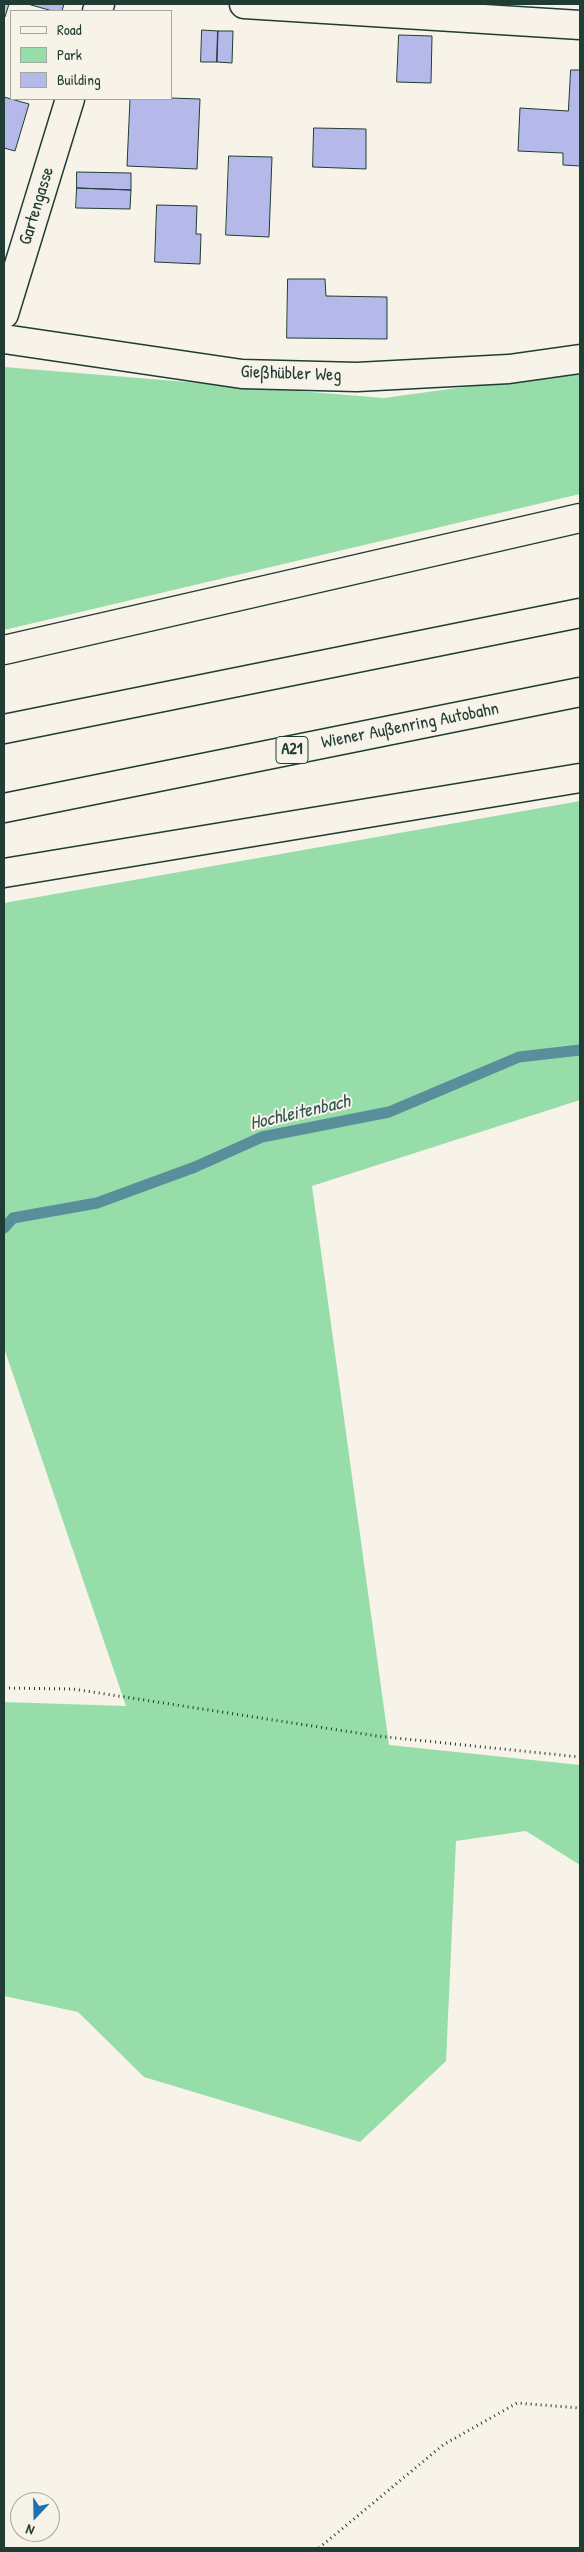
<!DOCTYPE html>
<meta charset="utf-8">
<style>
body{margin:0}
#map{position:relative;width:584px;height:2552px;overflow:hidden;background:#f7f3e8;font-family:"Patrick Hand",sans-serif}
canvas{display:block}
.frame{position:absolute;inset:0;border:5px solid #1f3d34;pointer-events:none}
.legend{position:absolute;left:10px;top:10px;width:162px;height:90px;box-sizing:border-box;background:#f7f3e8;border:1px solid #a1aaa0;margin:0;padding:6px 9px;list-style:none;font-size:15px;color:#1f3d34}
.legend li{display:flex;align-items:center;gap:10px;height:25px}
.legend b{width:25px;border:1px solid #a1aaa0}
.north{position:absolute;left:10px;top:2492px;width:50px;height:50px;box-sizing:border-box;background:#f7f3e8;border:1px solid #a1aaa0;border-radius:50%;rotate:201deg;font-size:14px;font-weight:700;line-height:20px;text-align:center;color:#1f3d34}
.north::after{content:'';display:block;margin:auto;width:18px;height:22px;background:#1f6fb2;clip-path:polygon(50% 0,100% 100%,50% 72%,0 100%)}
</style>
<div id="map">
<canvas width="584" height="2552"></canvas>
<div class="frame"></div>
<ul class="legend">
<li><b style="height:6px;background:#f7f3e8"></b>Road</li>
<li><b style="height:14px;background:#97ddaa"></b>Park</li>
<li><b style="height:14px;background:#b4b9ea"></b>Building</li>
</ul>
<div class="north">N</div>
</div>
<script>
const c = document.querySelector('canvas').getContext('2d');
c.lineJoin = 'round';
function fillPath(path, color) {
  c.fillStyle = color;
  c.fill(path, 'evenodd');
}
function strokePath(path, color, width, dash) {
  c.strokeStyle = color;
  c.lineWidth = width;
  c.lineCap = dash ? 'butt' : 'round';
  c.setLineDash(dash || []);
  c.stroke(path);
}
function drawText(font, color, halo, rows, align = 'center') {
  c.font = font + ' "Patrick Hand",sans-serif';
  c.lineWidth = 4;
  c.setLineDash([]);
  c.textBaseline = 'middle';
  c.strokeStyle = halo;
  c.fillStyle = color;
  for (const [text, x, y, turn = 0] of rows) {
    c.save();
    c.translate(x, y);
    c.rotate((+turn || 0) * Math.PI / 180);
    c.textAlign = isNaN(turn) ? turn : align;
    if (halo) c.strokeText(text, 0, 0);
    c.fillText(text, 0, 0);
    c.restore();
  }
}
fillPath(new Path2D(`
 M4,367L384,398L580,371V494L4,630Z
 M580,801V1100L312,1186L389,1745L580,1765V1865L526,1831L456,1841L446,2061L360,2142L144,2077L78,2012L4,1996V1702L126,1706L4,1348V903Z`), '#97ddaa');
strokePath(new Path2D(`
 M4,1228L13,1218L97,1203L195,1167L262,1137L389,1112L519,1057L580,1050`), '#588f9b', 11);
const building = new Path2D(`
 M4,4H9L5,17H4Z
 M28,4H64L62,11H53Z
 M202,30L218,31L217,62H201Z
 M218,31H233L232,63L217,62Z
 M399,35L432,36L431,83L397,82Z
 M571,70H580V166L563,165V153L518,151L520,108L568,111Z
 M4,97L29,104L15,151L4,148Z
 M171,98L200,99L197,169L127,166L130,99Z
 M314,128L366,129V169L313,167Z
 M229,156L272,157L269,237L226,235Z
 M77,172L131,173V190L77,188Z
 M77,188L131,190L130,209L76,208Z
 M157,205L197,206L196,234H201L200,264L155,262Z
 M288,279H325L326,296L387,297V339L287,338Z`);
fillPath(building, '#b4b9ea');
strokePath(building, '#1f3d34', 1);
const minor = new Path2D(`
 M244,4L580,25
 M97,11L100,4
 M4,314L70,99
 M4,339L242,374L357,377L509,369L580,359`);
const highway = new Path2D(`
 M4,650L580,518
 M4,729L580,613
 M4,808L580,692
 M4,873L580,778`);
strokePath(minor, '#1f3d34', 31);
strokePath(highway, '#1f3d34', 31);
strokePath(new Path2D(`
 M4,1688L73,1689L377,1736L580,1757
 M319,2548L443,2445L517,2403L580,2408`), '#1f3d34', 3, [1, 4]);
strokePath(minor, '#f7f3e8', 28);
strokePath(highway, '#f7f3e8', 28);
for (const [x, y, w] of [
 [292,750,32]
]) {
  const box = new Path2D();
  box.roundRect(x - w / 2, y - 13.5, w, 27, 4);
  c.fillStyle = '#f7f3e8';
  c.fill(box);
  strokePath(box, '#1f3d34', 1);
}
drawText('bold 16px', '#1f3d34', null, [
 ["A21",292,750]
]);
drawText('18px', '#1f3d34', '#f7f3e8', [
 ["Gartengasse",37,206,-73],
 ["Gießhübler Weg",291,374,2],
 ["Wiener Außenring Autobahn",410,726,-11]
]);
drawText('italic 19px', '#325856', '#f7f3e8', [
 ["Hochleitenbach",300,1113,-13]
]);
</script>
